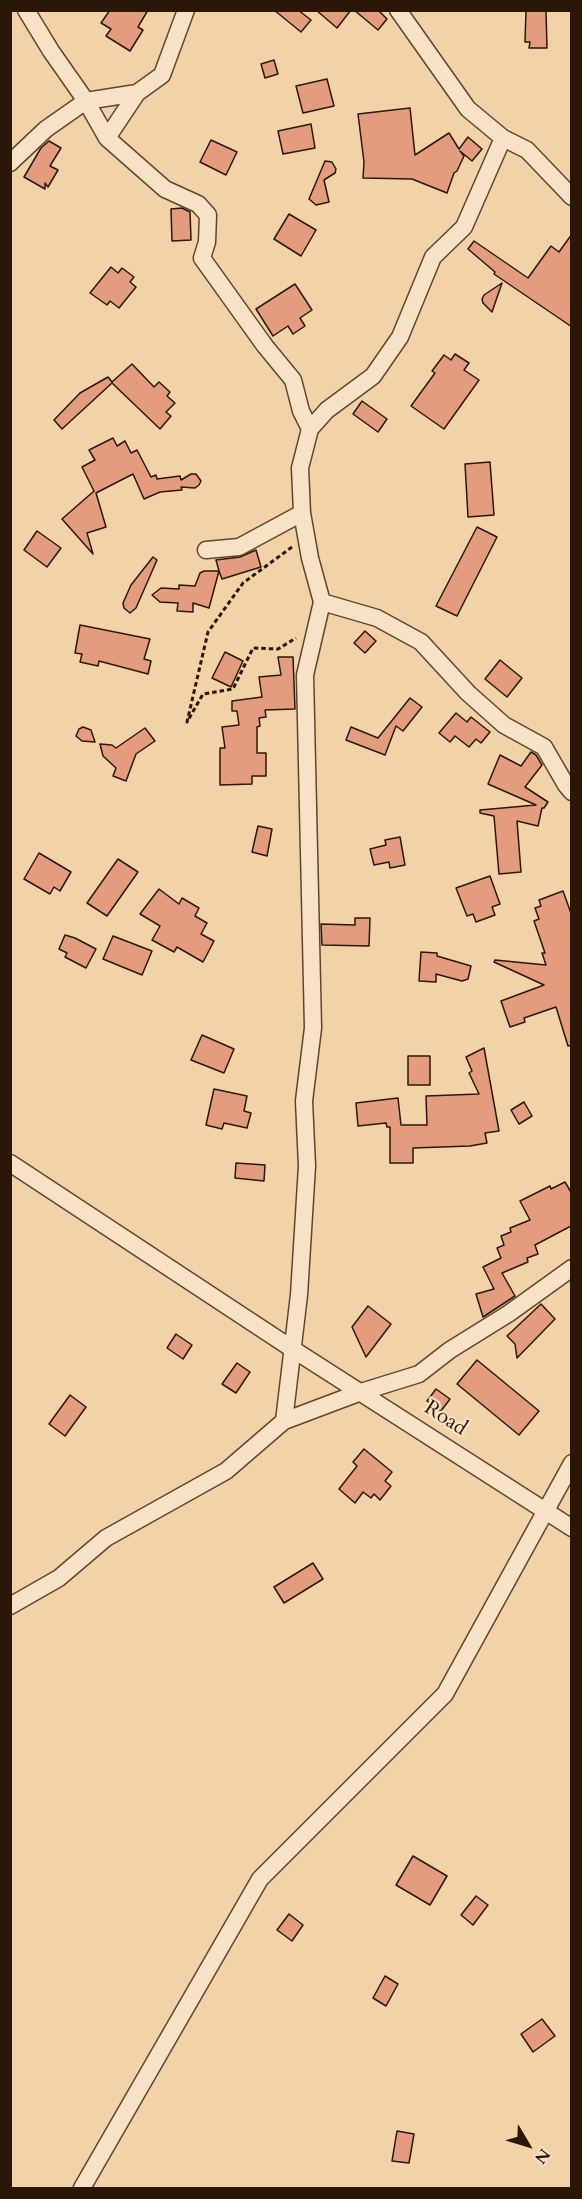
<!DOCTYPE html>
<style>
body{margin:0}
#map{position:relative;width:582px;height:2199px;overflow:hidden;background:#f2d3a7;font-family:Cardo,serif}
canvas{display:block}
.frame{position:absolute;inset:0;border:12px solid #2b1708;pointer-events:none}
.north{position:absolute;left:498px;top:2115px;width:60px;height:60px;-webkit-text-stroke:4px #f7e2c6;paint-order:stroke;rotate:128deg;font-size:16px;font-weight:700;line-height:24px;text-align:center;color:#2b1708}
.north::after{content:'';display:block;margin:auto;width:21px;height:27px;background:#2b1708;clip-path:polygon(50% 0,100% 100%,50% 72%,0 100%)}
</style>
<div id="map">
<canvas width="582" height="2199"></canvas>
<div class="frame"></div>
<div class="north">N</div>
</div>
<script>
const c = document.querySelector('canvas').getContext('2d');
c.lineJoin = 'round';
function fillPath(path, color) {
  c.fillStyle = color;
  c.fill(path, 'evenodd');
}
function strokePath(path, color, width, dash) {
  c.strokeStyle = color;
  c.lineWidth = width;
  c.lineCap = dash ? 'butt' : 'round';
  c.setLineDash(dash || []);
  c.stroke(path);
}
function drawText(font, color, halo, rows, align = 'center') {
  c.font = font + ' Cardo,serif';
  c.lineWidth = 4.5;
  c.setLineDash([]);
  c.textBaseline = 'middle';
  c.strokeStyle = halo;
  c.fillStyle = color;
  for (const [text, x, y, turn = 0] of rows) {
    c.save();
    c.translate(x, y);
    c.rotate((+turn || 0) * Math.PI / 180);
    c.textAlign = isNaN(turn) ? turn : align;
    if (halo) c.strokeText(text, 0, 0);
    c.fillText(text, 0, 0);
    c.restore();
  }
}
const building = new Path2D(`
 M110,10H148L138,27L143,30L130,51L106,36L111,29L101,23Z
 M274,10H298L311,20L301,32Z
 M316,10H351L337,28Z
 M354,10H378L387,19L378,30Z
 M526,10H546L547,48H529L530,42H525Z
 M274,60L278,74L265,78L261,64Z
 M327,79L334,106L303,113L296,86Z
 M410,108L415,155L449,133L459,149L468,137L482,149L472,161L460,151L464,156L457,171L454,173L447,193L412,179L363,178L364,162L358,114Z
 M311,124L315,148L283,154L278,131Z
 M211,140L237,152L226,175L200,162Z
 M49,141L61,148L50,166L58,170L48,187L45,183V189L24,177L41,148Z
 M325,161L332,162L336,169L335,173L324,180L329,202L316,205L309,199Z
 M182,208L190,212L191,240L172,241L171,209Z
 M289,214L316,230L301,256L274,239Z
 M572,234V327L494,274L495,272L468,249L474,241L528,278L551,246L559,252Z
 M111,267L118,273L122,268L134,277L130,282L136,287L119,308L110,301L107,305L90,293Z
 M502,283L492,312L483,303L482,299L484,295Z
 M295,284L312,310L300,318L305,326L293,334L288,326L273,336L256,309Z
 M455,354L469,363L464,370L479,380L444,429L411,406L435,373L432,371L444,355L451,360Z
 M132,364L154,387L159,382L170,392L167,396L175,403L166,412L171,416L160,429L112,383L62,429L54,420L80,393L108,377L112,382Z
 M362,401L387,419L378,432L353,414Z
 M113,438L117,446L125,441L131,453L137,450L151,477L156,475L157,479L180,476L181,480L191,474H196L201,481L199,485L195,488L181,487L182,490L160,492L144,499L133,474L96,493L106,527L87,533L93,554L62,519L94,491L82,467L95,460L89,450Z
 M490,462L494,515L468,517L465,464Z
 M477,527L497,537L457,616L436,606Z
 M37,531L61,548L47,567L24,550Z
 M256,550L261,567L222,579L219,571L209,608L193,603V612L177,611L178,603L160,602L152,595L161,588L179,589V585L195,586L200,573L204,571H219L216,560L240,557Z
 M153,557L157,560L136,608L130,613L124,608L123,603L131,585Z
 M80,625L150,639L144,659L151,661L148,674L99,661L98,666L80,662L82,654L75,653Z
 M365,631L376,641L365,653L354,643Z
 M225,652L243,661L231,687L212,678Z
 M278,657H293L295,709L265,710L266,717L259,718L260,726L257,727V753H266V776H252V784L220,785V748H225L222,727L239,725L237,711H232V701L262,697L259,677L281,675Z
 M500,660L522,678L507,697L485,679Z
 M410,698L422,707L403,731L396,726L385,755L346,740L351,727L378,738Z
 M456,713L467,722L471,717L490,732L481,743L476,739L469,747L455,736L450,742L439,733Z
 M83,727L91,730L95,742L82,741L76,736L79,729Z
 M145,728L155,741L136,754L126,781L113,776L116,768L103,756L100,744L112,745L116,748Z
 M531,752L536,755L542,765L525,787L548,802L544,808H542L538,826L517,821L521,872L499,874L494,816L480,813V810L536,805L488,784L500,755L521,766Z
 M258,826L272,829L267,856L252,852Z
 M400,837L405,865L390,868L389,862L374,865L370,849L386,845L385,840Z
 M39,853L71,872L60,891L54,887L50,894L24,879Z
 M118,859L138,872L107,916L87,903Z
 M490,876L500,904L492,907L495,915L476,922L473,914L467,916L456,888Z
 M159,889L179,904L182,898L199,908L195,916L207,923L201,934L214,941L203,962L177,947L174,952L152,940L160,926L140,914Z
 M563,891L572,916V1045L568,1046L556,1007L524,1018L525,1022L510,1027L501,1001L544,985L494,962L495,960L546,965L542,953H545L534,921L539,919L535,908L541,906L539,900Z
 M355,918H370L369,946L322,945L321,924L355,925Z
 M65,935L75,938L96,949L86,968L65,957L67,953L59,949Z
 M113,936L152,951L142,975L103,959Z
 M421,952L437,953V956L471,966L468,979L462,981L436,974V982L419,981Z
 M202,1035L234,1049L224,1073L191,1060Z
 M484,1048L499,1131L485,1133L487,1143L470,1146L413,1148V1163H390V1127H387L386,1123L358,1126L356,1103L398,1098L401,1125H427L426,1096L479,1094L469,1073L472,1071L466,1057Z
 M408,1056H430V1085H408Z
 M214,1089L247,1096L244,1111L251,1113L247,1128L224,1123L222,1129L206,1125Z
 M524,1102L532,1116L519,1124L511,1110Z
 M236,1163L265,1165L264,1181L235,1178Z
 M565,1182L572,1194L571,1226L535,1245L538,1254L527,1258L528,1262L502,1273L515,1296L483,1317L476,1294L494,1289L483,1267L501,1258L497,1248L504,1245L501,1236L511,1232L510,1228L530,1220L520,1201L550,1186L551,1189Z
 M541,1304L555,1319L517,1358L515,1344L507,1336Z
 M368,1306L391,1324L366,1357L352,1327Z
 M176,1334L192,1345L183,1359L167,1348Z
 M477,1360L539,1411L519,1435L457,1384Z
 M237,1363L250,1372L236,1393L222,1384Z
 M436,1389L450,1399L441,1411L427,1401Z
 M70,1395L86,1407L65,1436L49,1424Z
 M364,1449L392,1472L385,1481L391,1486L380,1500L374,1494L371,1498L363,1492L355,1503L339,1489L357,1466L353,1462Z
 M313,1563L323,1579L284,1603L274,1587Z
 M413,1856L447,1876L430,1905L396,1885Z
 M476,1896L488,1905L473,1925L461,1915Z
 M289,1914L303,1925L292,1941L277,1930Z
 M385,1976L398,1984L386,2006L373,1998Z
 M542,2019L555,2036L533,2052L521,2034Z
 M397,2131L414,2134L409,2163L392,2161Z`);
fillPath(building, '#e49c7e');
strokePath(building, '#2b1708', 1.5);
const minor = new Path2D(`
 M26,10L51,51L86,101L137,93L162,75L186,10
 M398,10L468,109L503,138L527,150L572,197
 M137,93L107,138L165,189L198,204L208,215L207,242L202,258L265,346L293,380L301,411L310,429
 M10,163L46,129L86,101L107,138
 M206,550L239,547L302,513
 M322,602L377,618L421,642L468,693L504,725L544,747L566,785L572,792
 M10,1163L294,1350L572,1528
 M284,1421L299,1295L307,1166L304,1101L313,1028L305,675L322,602L310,558L302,513L300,468L310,429L327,410L373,376L400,337L433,257L464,227L503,138
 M10,1606L59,1578L106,1538L226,1471L284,1421L361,1392L419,1374L450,1350L508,1314L572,1268
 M82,2188L260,1879L445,1694L572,1463`);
strokePath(minor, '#5d4630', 19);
strokePath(new Path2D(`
 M292,547L243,583L208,632L187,722L203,694L233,689L253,648L278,649L296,638`), '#2b1708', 3, [4.5, 3]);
strokePath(minor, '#f7e2c6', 16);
drawText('21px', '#2b1708', '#f7e2c6', [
 ["Road",445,1419,33]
]);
</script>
